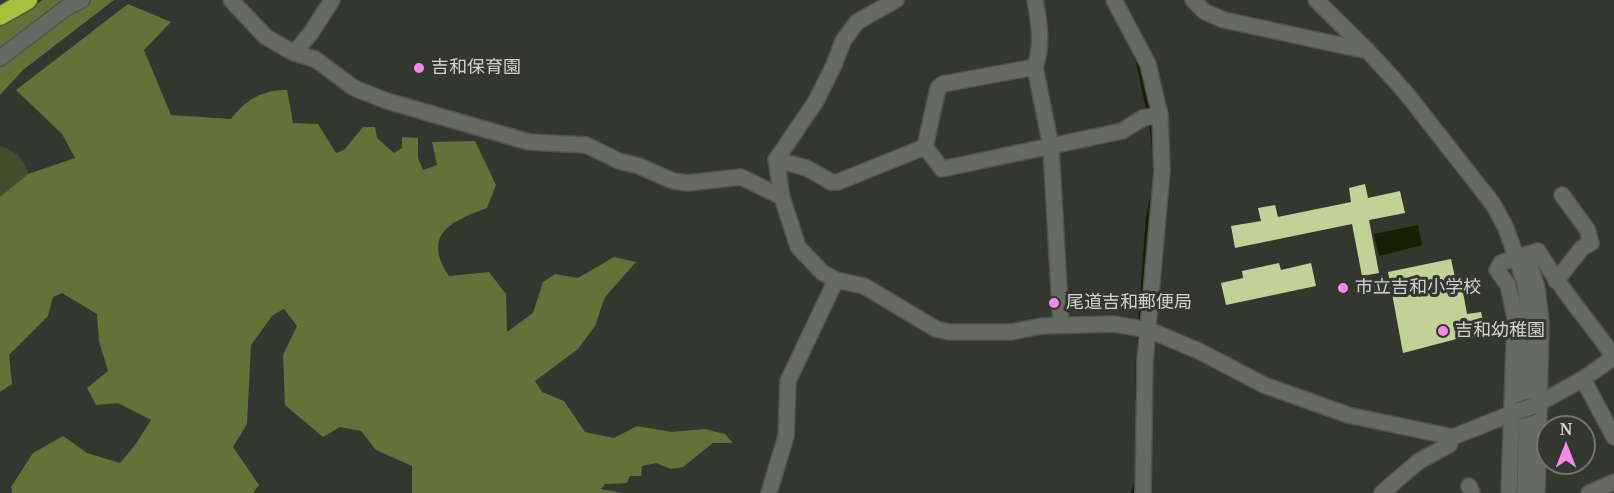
<!DOCTYPE html>
<meta charset="utf-8">
<style>
body{margin:0}
#map{position:relative;width:1614px;height:493px;overflow:hidden;background:#343630;font-family:"Noto Serif",serif}
canvas{display:block}
.north{position:absolute;left:1536px;top:415px;width:60px;height:60px;box-sizing:border-box;background:#343630;border:2px solid #737470;border-radius:50%;rotate:0deg;font-size:16px;font-weight:700;line-height:24px;text-align:center;color:#d1d2cf}
.north::after{content:'';display:block;margin:auto;width:21px;height:27px;background:#f788eb;clip-path:polygon(50% 0,100% 100%,50% 72%,0 100%)}
</style>
<div id="map">
<canvas width="1614" height="493"></canvas>
<div class="north">N</div>
</div>
<script>
const c = document.querySelector('canvas').getContext('2d');
c.lineJoin = 'round';
function fillPath(path, color) {
  c.fillStyle = color;
  c.fill(path, 'evenodd');
}
function strokePath(path, color, width, dash) {
  c.strokeStyle = color;
  c.lineWidth = width;
  c.lineCap = dash ? 'butt' : 'round';
  c.setLineDash(dash || []);
  c.stroke(path);
}
function drawText(font, color, halo, rows, align = 'center') {
  c.font = font + ' "Noto Serif","Noto Sans JP",serif';
  c.lineWidth = 6;
  c.setLineDash([]);
  c.textBaseline = 'middle';
  c.strokeStyle = halo;
  c.fillStyle = color;
  for (const [text, x, y, turn = 0] of rows) {
    c.save();
    c.translate(x, y);
    c.rotate((+turn || 0) * Math.PI / 180);
    c.textAlign = isNaN(turn) ? turn : align;
    if (halo) c.strokeText(text, 0, 0);
    c.fillText(text, 0, 0);
    c.restore();
  }
}
fillPath(new Path2D(`
 M0,146C14,149 26,161 28,174L0,197Z`), '#444d2c');
fillPath(new Path2D(`
 M43,0H69L0,50V26Z
 M89,0H114L23,70L0,95V62Z
 M128,4L171,22L144,50L171,115L231,119C246,100 261,90 287,90L293,123L318,124L336,153L344,150L363,127H375L377,138L394,153L402,148V137L418,138V158L423,170L437,165L432,142L475,141L496,185L487,208C452,221 421,234 449,276L489,272L506,294L507,332L533,313L543,282L555,274L578,278L614,257L636,262L605,297L595,326L578,349L535,381L542,392L564,401L585,432L614,438L637,426L671,432L705,429L725,434L733,443H713L683,467L671,469L656,463L642,466L641,476H630L627,483L605,484L601,489L622,493H412V466L376,450L361,431L340,427L323,437L285,405L283,355L297,326L284,309L273,315L251,345L247,424L233,447L259,485L253,493H12L11,487L33,453L63,436L87,453L120,463L135,445L151,420L118,403L96,405L87,388L108,371L99,341L97,314L62,293L53,297L48,316L9,355L12,384L0,392V197L28,174L75,158L62,134L16,90Z`), '#637239');
fillPath(new Path2D(`
 M1418,225L1422,245L1379,256L1374,234Z`), '#171e02');
strokePath(new Path2D(`
 M1137,58L1149,113
 M1151,120L1154,148
 M1140,324L1148,217L1153,195
 M1139,348L1140,332
 M1137,399L1138,359
 M1133,493L1137,482`), '#171e02', 4);
fillPath(new Path2D(`
 M1365,184L1368,198L1400,191L1405,213L1369,220L1379,273L1362,276L1352,224L1235,248L1231,226L1261,221L1258,208L1275,205L1278,217L1351,202L1349,188Z
 M1451,259L1456,282L1461,281L1467,314L1481,312L1486,335L1469,339L1468,336L1403,353L1388,272Z
 M1279,263L1281,270L1311,263L1316,286L1226,305L1221,283L1243,278L1242,271Z`), '#c1d296');
const minor = new Path2D(`
 M231,0L266,37L294,53L315,59L354,88L387,101L529,142L586,145L619,161L639,166L673,181L688,183L741,177L782,197
 M896,0L857,22L843,41L834,65L816,101L776,160L782,197L798,247L823,273L836,280L864,286L936,329L950,332H1011L1041,326L1114,324L1149,330L1199,351L1264,385L1348,415L1453,437L1518,411
 M1035,0C1039,21 1043,46 1035,67L1051,147L1061,325
 M1114,0L1148,64L1160,115L1162,171L1145,361L1143,493
 M1193,0L1205,12L1224,20L1368,51
 M1316,0L1368,51L1406,93L1493,204L1506,228L1525,283L1529,316L1525,493
 M294,53L311,33L332,0
 M0,58L66,8L82,0
 M1035,67L943,84L938,88L925,147L942,169L1122,131L1143,118L1160,115
 M776,160L807,168L831,182H838L925,147
 M1527,254L1537,289L1541,322L1537,493
 M1556,281L1582,248L1591,243L1587,229L1562,195
 M1583,379L1614,437
 M1534,406L1583,379L1614,357
 M1469,486L1472,493
 M769,493L786,436L788,381L836,280
 M1382,493L1419,461L1449,445L1453,437
 M1509,493L1515,318L1508,285L1497,270L1501,263L1538,251C1560,289 1589,321 1614,357
 M1589,493L1614,482`);
const highway = new Path2D(`
 M0,16L28,0`);
strokePath(minor, '#52534f', 18);
strokePath(highway, '#52534f', 21);
strokePath(minor, '#676963', 15);
strokePath(highway, '#a5c23e', 18);
const minorBridge = new Path2D(`
 M1518,411L1534,406`);
strokePath(minorBridge, '#52534f', 18, []);
strokePath(minorBridge, '#676963', 15);
for (const [x, y, r, color] of [
 [419,68,6,"#f788eb"],
 [1343,288,6,"#f788eb"],
 [1054,303,6,"#f788eb"],
 [1443,331,6,"#f788eb"]
]) {
  const dot = new Path2D();
  dot.arc(x, y, r, 0, 2 * Math.PI);
  c.fillStyle = color;
  c.fill(dot);
  strokePath(dot, '#343630', 2);
}
drawText('18px', '#d1d2cf', '#343630', [
 ["吉和保育園",431,68],
 ["市立吉和小学校",1355,288],
 ["尾道吉和郵便局",1066,303],
 ["吉和幼稚園",1455,331]
], 'left');
</script>
